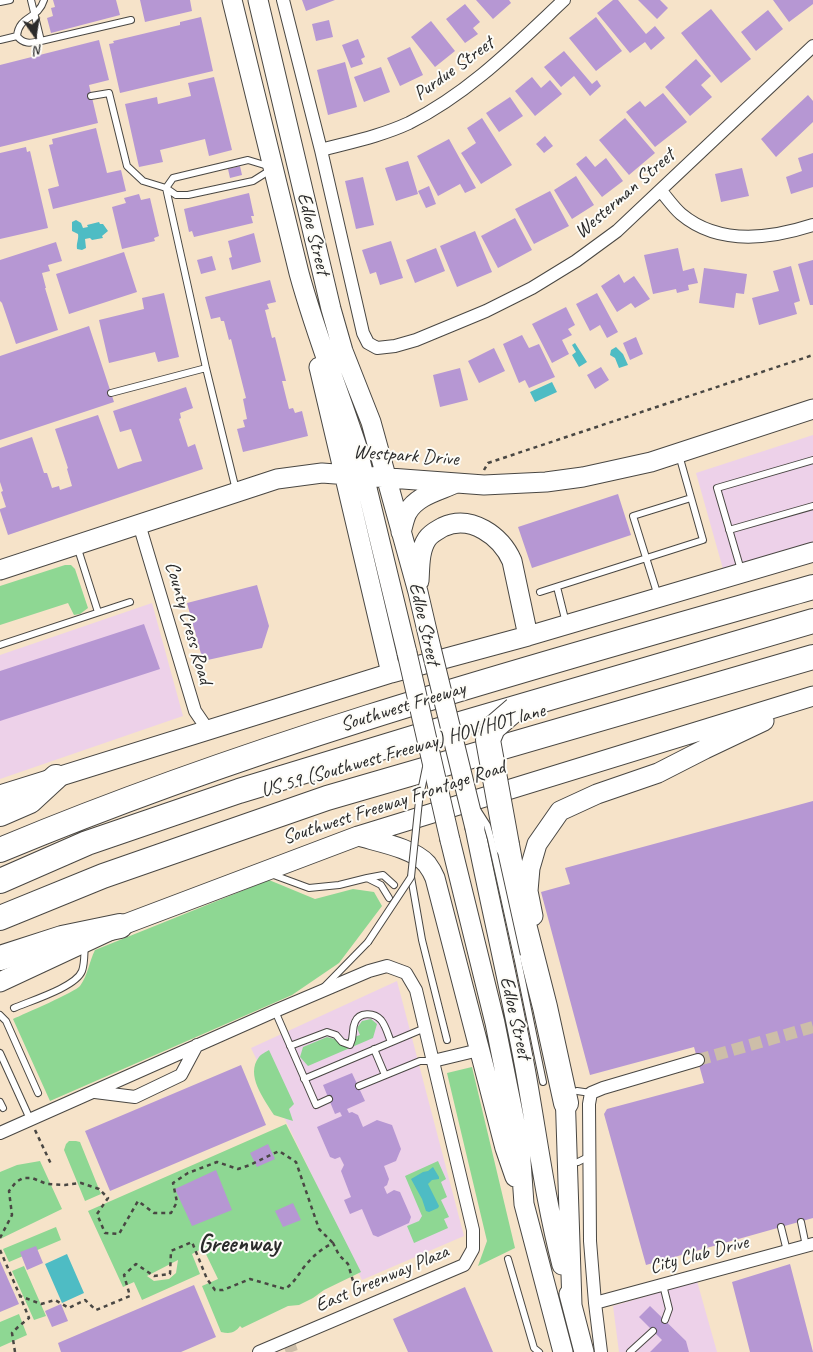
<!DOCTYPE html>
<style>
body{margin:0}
#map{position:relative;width:813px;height:1352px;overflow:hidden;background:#f6e3c9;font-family:Caveat,sans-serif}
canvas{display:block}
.north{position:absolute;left:10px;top:10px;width:50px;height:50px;-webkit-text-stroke:4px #fdfcf7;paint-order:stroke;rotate:167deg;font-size:14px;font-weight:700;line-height:20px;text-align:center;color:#2b2b2b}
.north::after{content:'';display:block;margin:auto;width:18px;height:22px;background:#2b2b2b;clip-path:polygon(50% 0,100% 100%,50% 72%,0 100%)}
</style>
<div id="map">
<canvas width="813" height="1352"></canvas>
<div class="north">N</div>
</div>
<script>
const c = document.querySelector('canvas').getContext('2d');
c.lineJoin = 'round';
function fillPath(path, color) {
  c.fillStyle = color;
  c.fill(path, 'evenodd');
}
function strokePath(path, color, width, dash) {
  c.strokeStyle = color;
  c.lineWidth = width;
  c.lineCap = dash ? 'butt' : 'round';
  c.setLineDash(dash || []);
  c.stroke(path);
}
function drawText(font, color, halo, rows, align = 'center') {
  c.font = font + ' Caveat,sans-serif';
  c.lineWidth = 4;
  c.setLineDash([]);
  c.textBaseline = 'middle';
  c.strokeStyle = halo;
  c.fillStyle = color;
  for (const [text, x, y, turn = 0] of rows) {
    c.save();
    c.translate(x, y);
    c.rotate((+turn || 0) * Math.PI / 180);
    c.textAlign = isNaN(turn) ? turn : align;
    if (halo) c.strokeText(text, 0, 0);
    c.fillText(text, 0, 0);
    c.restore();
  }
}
fillPath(new Path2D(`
 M813,435V542L723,569L696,473Z
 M152,603L183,716L0,779V655Z
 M397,981L464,1236L362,1280L251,1048Z
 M697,1281L717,1352H619L613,1306Z`), '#edd1e9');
fillPath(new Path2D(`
 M65,565H71L75,569L88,608L80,614L74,615L68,603L0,625V586Z
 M269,880L315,899L353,889L374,892L382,906L339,963L292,995L50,1101L13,1019C24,1014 75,992 80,986C88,975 89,962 95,950Z
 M371,1019L377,1024L373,1038L308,1066L300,1057L303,1047L327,1037L342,1041L360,1035L357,1028L362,1021Z
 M269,1050L294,1104L289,1109L293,1121L274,1115C264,1099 245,1075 259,1057C261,1054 266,1052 269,1050Z
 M472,1067L515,1248L478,1266L487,1241L447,1073Z
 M286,1124L361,1272L324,1290L313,1298L299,1305L288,1306L242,1328L240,1326C235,1333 230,1334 221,1332L202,1286L218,1279L203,1248L192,1254L200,1274L142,1300L134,1282L123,1287L88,1211ZM178,1260L176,1273L169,1279L154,1281L147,1276Z
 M69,1141H76L80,1142L101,1194L85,1201L64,1150L66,1144Z
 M40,1161L62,1209L0,1239V1172L17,1165Z
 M438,1161L446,1179L441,1182L447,1197L441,1200L449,1217L444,1219L448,1228L414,1243L407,1226L419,1221L422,1216L405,1176Z
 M56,1227L61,1240L9,1262L3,1249Z
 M24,1266L46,1316L34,1320L12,1271Z
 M19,1314L27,1335L0,1347V1322Z`), '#8ed793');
fillPath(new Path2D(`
 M76,220L81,223L83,228L88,227L87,225L99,222L100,224H103L108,231L102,236L103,238L92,240L90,238L85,239L86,248L82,250L77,249C76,243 79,239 78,234L72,231V222Z
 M575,343L587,362L579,367L572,355L576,352L572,345Z
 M616,347L623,354L628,365L619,368L615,358L610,355L611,350Z
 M552,382L557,392L535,402L530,392Z
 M433,1167L439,1177V1179L432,1180L428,1184L439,1206L438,1208L429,1212L426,1211L422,1199L411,1179L423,1172L428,1171Z
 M67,1254L84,1293L62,1303L45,1264Z`), '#4ebcc4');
fillPath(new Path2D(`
 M53,0H116L120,15L51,33L47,18L53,16L51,8L55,7Z
 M140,0H190L192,11L145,22Z
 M302,0H335L306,11Z
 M476,0H509L511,3L493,19Z
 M613,0H618L646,34L655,26L665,38L651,50L645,42L630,53L597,13Z
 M638,0H660L668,8L657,19Z
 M773,0H813V4L789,22Z
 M465,4L480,22L473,28L478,34L465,43L446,19Z
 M711,9L751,59L721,83L681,33Z
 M768,10L783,29L756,51L741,32Z
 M201,17L213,71L120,93L109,44L114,43L113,41L180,25V22Z
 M596,17L622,51L596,71L569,38Z
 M329,20L333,37L316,41L312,24Z
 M431,21L455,51L435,67L411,37Z
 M358,39L365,57L361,59L363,64L351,68L342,45Z
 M99,40L109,80L89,85L98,123L0,147V65Z
 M410,47L423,75L400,86L387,58Z
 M564,51L592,84L597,80L601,86L590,96L574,76L561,87L544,67Z
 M696,59L711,76L701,85L712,97L690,116L665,87Z
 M345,62L357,107L328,115L317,70Z
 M381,67L390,92L364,102L354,77Z
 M214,77L232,150L209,156L205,139L160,150L163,162L139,167L125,104L157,97L158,104L191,96L188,83Z
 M532,77L541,88L550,80L562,94L535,116L515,91Z
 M663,93L687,122L655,147L626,112L640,101L645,107Z
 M808,95L813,101V122L776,157L761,139Z
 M510,97L523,116L499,132L486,113Z
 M482,118L512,165L481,184L461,153L476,143L467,128Z
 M625,118L655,153L629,175L599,140Z
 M96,128L107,173L121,170L126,191L53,209L48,189L59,186L49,145L53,144L52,139Z
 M545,136L553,146L544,153L536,144Z
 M449,139L476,188L465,193L460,184L438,196L417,156Z
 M26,147L27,152L30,151L48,228L0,239V153Z
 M813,153V187L791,194L786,177L802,171L798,158Z
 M586,156L595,167L606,158L623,181L602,197L576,164Z
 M408,161L418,194L396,201L385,168Z
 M240,166L242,175L230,178L228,169Z
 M742,168L749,196L721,202L715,174Z
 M576,176L594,205L572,219L554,190Z
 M363,177L374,225L356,229L345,181Z
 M429,186L436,204L426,208L418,191Z
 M550,191L569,226L534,244L515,209Z
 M249,193L254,216H251L253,223L194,237L192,231L189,232L184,209Z
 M139,194L141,200L150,198L159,236L154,238L155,241L122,249L112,207L126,203L124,198Z
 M515,218L532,250L498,268L481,236Z
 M475,231L492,272L457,287L440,246Z
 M254,233L261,262L232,270L229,258L232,257L228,241Z
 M391,241L403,278L380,285L376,272L370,274L362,250Z
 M56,242L62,261L48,265L50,271L42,273L46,288H45L58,330L16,344L2,303L0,301V260Z
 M436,248L445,271L415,283L406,260Z
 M678,248L683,271L694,268L698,283L688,285L689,290L677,293L676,289L653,294L644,255Z
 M124,252L137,292L69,314L56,274Z
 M212,256L216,270L201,274L197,260Z
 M813,260V305H810L798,264Z
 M791,266L800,301L794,303L797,314L759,325L752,298L779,291L773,271Z
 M704,268L747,274L744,294L736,293L734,308L699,303Z
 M619,274L624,283L634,276L650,299L635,308L631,303L617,312L601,286Z
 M270,280L276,302L267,304L269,309L265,310L272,338L275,337L286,381H282L289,409L293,408L295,413L302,411L308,436L243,452L237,429L245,427L243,420L247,419L243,399L246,398L231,339L229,340L224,321H221L220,317L211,319L205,297Z
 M164,293L179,357L158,362L155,352L109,363L99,320L144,309L142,298Z
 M597,293L618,332L607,338L600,325L590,331L576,304Z
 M566,307L575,325L568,329L572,335L562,340L569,354L552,363L532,324Z
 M89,326L114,402L0,440V356Z
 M522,335L529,348L539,344L555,377L529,388L525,380L519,383L503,344Z
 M636,337L643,354L630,360L623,343Z
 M494,348L505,371L479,383L468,361Z
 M601,367L609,380L595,389L587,375Z
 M460,368L468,400L440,407L433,375Z
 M186,387L193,408L180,413L181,418L179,419L188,447L195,444L203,469L8,535L0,511V509L6,507L1,492L3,491L0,482V448L32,437L44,473H47L52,488L59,486L60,490L72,486L67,469L68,468L55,429L98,415L118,469L134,463L142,461L131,429L120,432L113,411Z
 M618,494L631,535L532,568L518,527Z
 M257,585L269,626L262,648L203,661L187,603Z
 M144,624L160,669L0,721V671Z
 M813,801V1218L646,1265L604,1114L607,1109L704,1083L694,1047L590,1075L541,892L570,884L565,868Z
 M241,1065L266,1125L110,1191L85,1131Z
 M352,1073L365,1101L347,1109L349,1113L352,1112L358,1115L363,1127L377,1120L392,1125L401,1149L396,1161L384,1166L389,1179L387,1185L384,1187L387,1194L394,1190L400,1192L411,1217L409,1223L378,1237L373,1235L362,1209L350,1214L344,1200L351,1197L341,1171L344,1165L340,1157L335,1159L330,1157L317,1127L342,1116L340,1112L335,1114L323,1085Z
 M268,1144L275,1159L257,1167L250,1153Z
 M216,1170L232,1210L192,1226L175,1189Z
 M293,1203L301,1220L283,1227L275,1211Z
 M36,1246L43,1263L27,1270L20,1252Z
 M0,1261L19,1304L0,1312Z
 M790,1264L813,1352H750L732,1282Z
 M194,1285L216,1337L181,1352H61L58,1343Z
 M465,1287L493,1352H408L393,1319Z
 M61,1304L68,1321L52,1327L45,1311Z
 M650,1306L686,1341L689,1352H650L662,1340L639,1317Z`), '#b697d3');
strokePath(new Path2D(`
 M698,1060L813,1027
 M289,1343L292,1352`), '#cdbea9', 12, [12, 6]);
const service = new Path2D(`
 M31,0L41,41L131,20
 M0,2L10,0
 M0,40L17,36
 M41,41C31,43 24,45 17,36C19,15 38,20 44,0
 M91,96L109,93L127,166L143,181L166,188L176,195H188L253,181L272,169
 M206,368L236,490
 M111,393L206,368L166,188L173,178L248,160L271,167
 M729,530L813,506
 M77,546L98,612
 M741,570L717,488L813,460
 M557,587L566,623
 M540,592L703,540L679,455
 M658,596L633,516L691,498
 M0,645L130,602
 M271,874L309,888L339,885L367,878L381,885L389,898
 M411,877L422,940L447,1040
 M367,878L383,875L394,885
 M517,956L543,1082
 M325,986L368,942
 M14,1008C30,1001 76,987 82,971C85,963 84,953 85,944
 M275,1011L316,1105L329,1099
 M0,1015L6,1021L38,1093
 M290,1046L327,1032L336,1035L342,1042L350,1045C355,1035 351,1031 355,1022C359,1012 374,1012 381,1020C386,1026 388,1035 391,1042
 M374,1049L385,1075
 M0,1053L30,1119
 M304,1079L425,1028
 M359,1086L420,1061H433
 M577,1091L591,1093
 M0,1102L3,1108
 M578,1162L588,1157
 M801,1222L806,1246
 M781,1227L787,1251
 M508,1259L534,1348L539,1352
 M663,1285L669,1309L665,1320
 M630,1352L653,1331`);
const minor = new Path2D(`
 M283,0L321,150L363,333L368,343L377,348L395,346L416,340L486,311L532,288L576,261L617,231L813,46
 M321,150C351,142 381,136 409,123C469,93 515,46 564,0
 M661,191C667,198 674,208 681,214C719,246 770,239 813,225
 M139,524L195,711L208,730
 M433,1061L479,1050
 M95,1092L135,1097L181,1075L197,1045
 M0,1133L275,1011L369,971L387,966L406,973L416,990L473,1230V1249L464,1265L259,1352
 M595,1303L813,1244
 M601,1352L595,1303L590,1241L589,1104L591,1093L603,1088L698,1060`);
const secondary = new Path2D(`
 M232,0L299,273C315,332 338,389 357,447L407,653
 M258,0L331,309L343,351L371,422L418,592L431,648
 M319,367L391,673
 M401,532C403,526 404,519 407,513C416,496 438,491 454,484
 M0,570L277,479L322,473L484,485L546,482L583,477L651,462L813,409
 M419,581C420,567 419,551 427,539C431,533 436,531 443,527C471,514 501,536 512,561L528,636
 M0,795L391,673L528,636L813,552
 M475,828C491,908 510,988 525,1068C537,1134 545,1200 562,1265
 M358,836C378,842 413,848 427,864C430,868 433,873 435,878L505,1148L515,1177
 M450,840L495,1023L508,1088L520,1147L524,1204L563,1352
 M533,916L528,891L530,868L537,844L560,811L597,794L658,773L705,749L764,721
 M0,982L120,926L358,836L813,696
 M565,1090L572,1305
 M569,1294L584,1352`);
const motorway = new Path2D(`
 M0,814L30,801L56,777
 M507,845L515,889L545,1007L566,1103
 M0,850C263,740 539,665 813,587
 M0,881L87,843L239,791L426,734L813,621
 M0,918L103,876L327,798L813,657
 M0,958L62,938L120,926`);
strokePath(service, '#494743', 8);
strokePath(minor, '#494743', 14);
strokePath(secondary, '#494743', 21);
strokePath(motorway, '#494743', 26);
strokePath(new Path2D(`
 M484,470L488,463L813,355
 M35,1130L51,1164
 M0,1238L12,1215L9,1191L16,1182L23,1178H32L47,1184L65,1185L81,1183L99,1189L108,1198L97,1214L105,1233L119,1234L138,1201L154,1213H171L177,1202L173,1183L188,1173L217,1162L238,1169L250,1165L279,1151L296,1162L319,1229L333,1243
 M0,1250L20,1296
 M15,1352L12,1333L18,1327L29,1318L20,1296L41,1304L55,1300L69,1308L85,1300L96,1310L130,1296L124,1275L136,1264L154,1276L170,1274L171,1251L192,1242L207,1279L215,1290H223L250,1279L285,1289C294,1283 298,1275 304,1267C313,1256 321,1249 333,1243L339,1255L348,1264L356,1291`), '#494743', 2.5, [4, 4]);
strokePath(service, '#fff', 6);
strokePath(minor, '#fff', 12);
strokePath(secondary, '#fff', 19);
strokePath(motorway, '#fff', 24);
const serviceBridge = new Path2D(`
 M478,811L487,825L491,839L517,956
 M368,942L411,877L419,801L426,767`);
const secondaryBridge = new Path2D(`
 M431,648L475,828
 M407,653L450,840`);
const motorwayBridge = new Path2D(`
 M507,845L488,740L493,728L515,709`);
strokePath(serviceBridge, '#494743', 8, []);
strokePath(secondaryBridge, '#494743', 21, []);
strokePath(motorwayBridge, '#494743', 26, []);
strokePath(serviceBridge, '#fff', 6);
strokePath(secondaryBridge, '#fff', 19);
strokePath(motorwayBridge, '#fff', 24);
drawText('20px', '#2b2b2b', '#fdfcf7', [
 ["Purdue Street",454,69,-36],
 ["Westerman Street",625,194,-41],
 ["Edloe Street",313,234,76],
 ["Westpark Drive",406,456,4],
 ["County Cress Road",188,623,74],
 ["Edloe Street",424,624,77],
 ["Southwest Freeway",403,707,-17],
 ["US 59 (Southwest Freeway) HOV/HOT lane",403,751,-16],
 ["Southwest Freeway Frontage Road",394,803,-18],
 ["Edloe Street",515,1018,77],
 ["City Club Drive",699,1255,-15],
 ["East Greenway Plaza",382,1279,-23]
]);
drawText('bold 25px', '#2b2b2b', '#fdfcf7', [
 ["Greenway",239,1244]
]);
</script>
